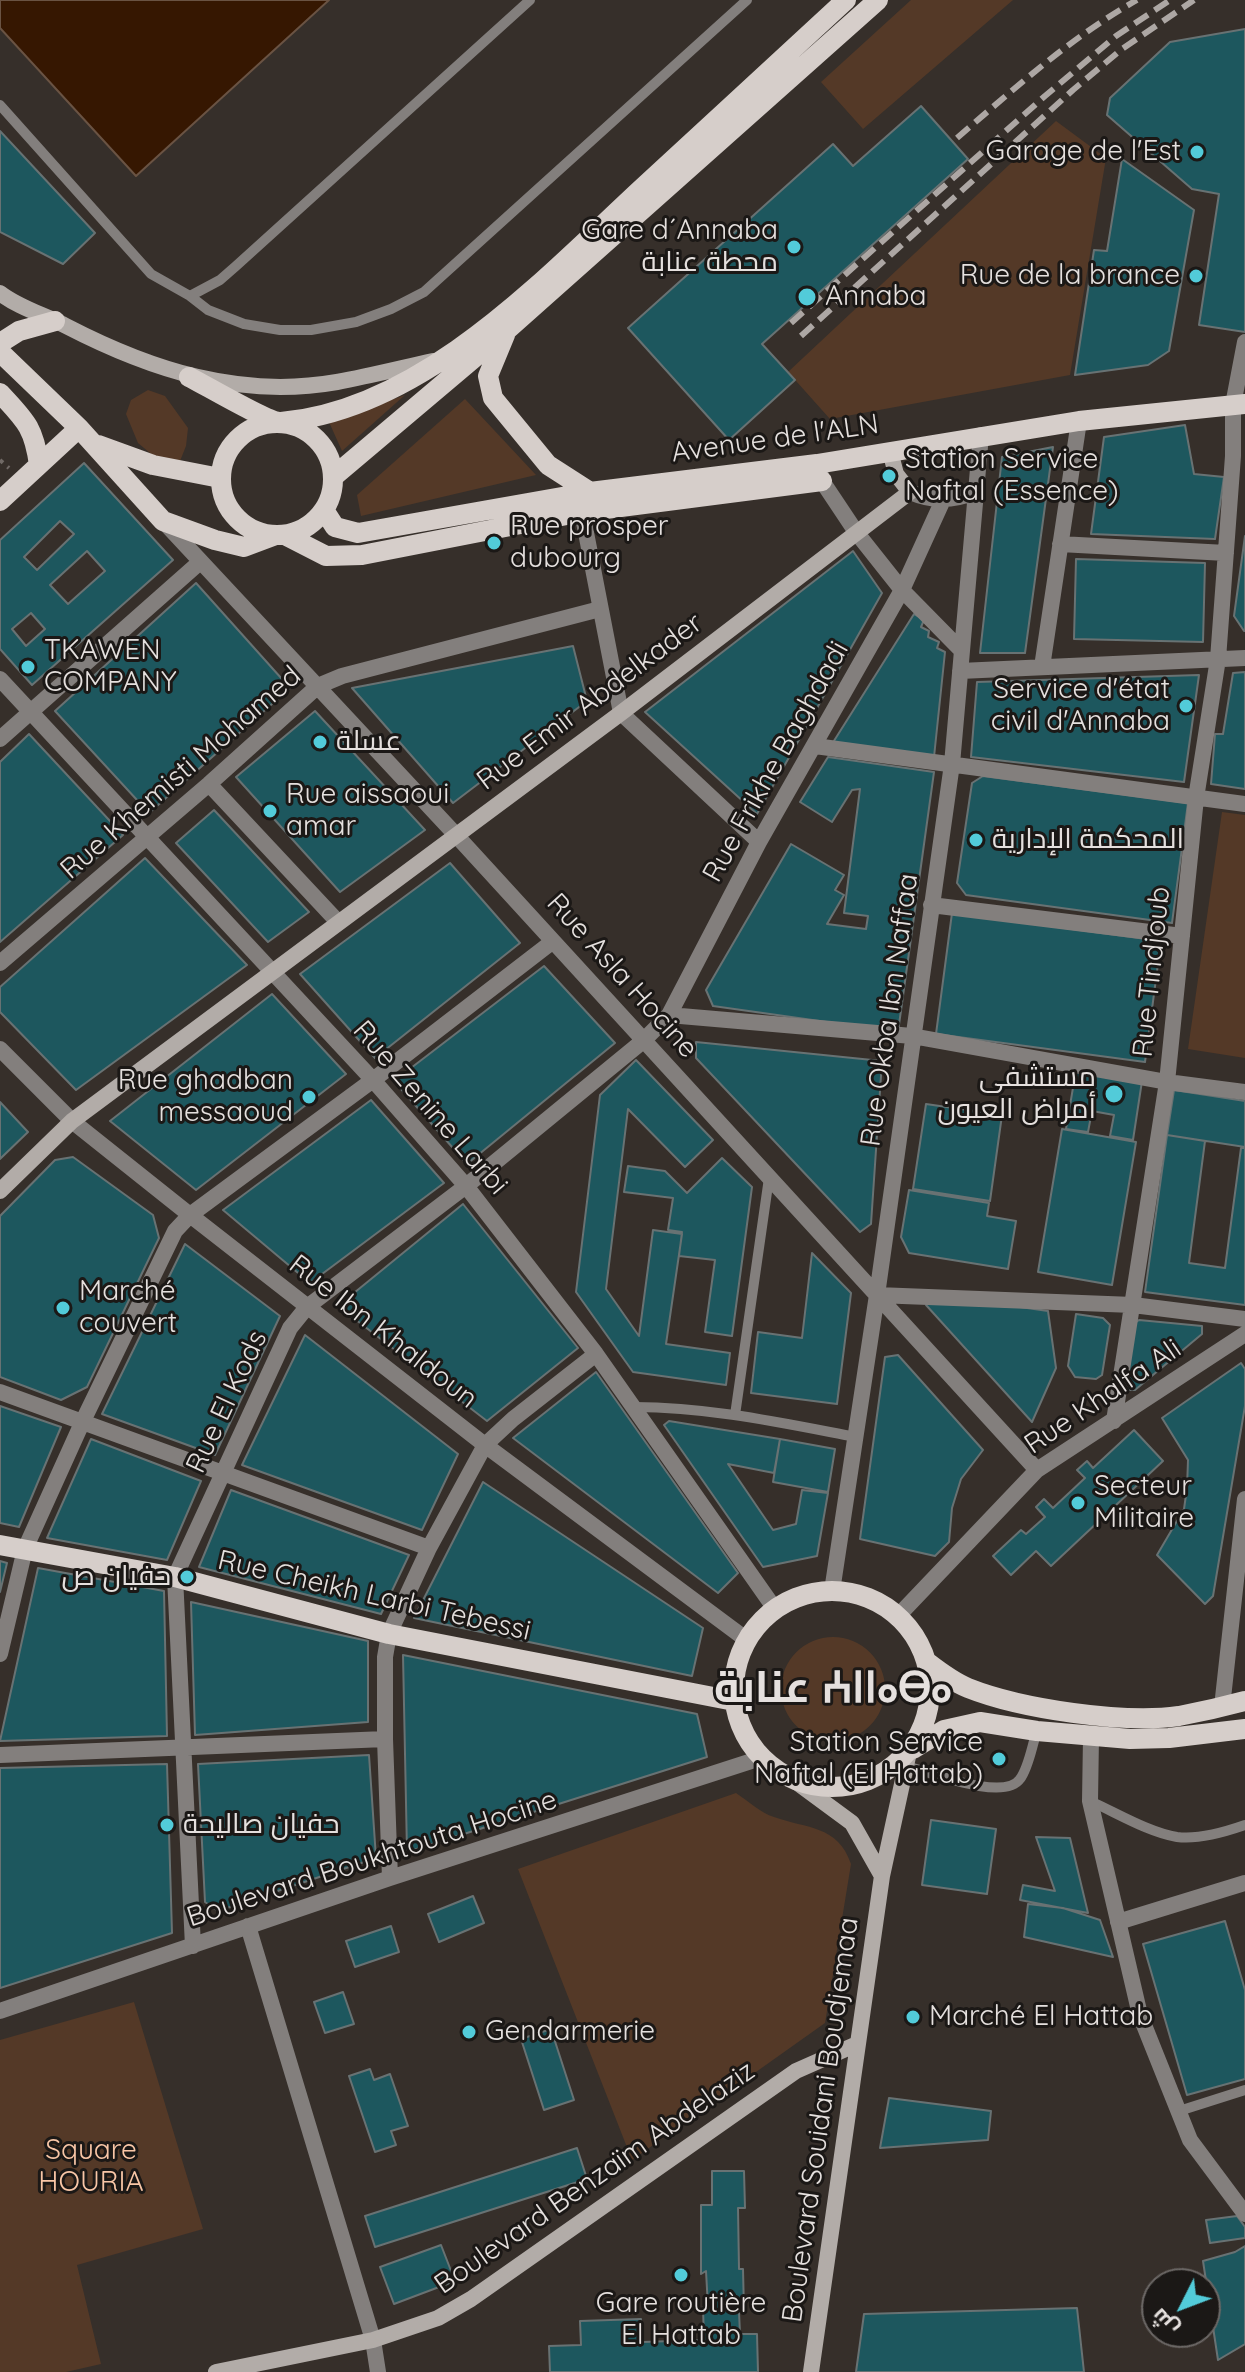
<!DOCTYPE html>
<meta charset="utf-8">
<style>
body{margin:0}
#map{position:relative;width:1245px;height:2372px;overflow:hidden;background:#362f2a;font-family:Quicksand,Cairo,sans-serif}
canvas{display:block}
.north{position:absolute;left:1141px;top:2268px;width:80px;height:80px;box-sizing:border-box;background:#1b1816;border:2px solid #6c6866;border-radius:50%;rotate:228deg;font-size:22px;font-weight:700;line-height:32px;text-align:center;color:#e5e0de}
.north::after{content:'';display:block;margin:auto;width:28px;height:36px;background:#52cbd9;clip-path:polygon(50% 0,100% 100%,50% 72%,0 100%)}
</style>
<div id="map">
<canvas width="1245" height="2372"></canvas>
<div class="north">ش</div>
</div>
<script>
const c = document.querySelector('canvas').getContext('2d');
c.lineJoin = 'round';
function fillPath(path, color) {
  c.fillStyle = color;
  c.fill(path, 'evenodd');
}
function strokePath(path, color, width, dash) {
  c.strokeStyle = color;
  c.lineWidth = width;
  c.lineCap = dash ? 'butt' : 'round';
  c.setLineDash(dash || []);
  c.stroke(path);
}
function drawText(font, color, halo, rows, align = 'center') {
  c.font = font + ' Quicksand,Cairo,"Noto Sans Tifinagh",sans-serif';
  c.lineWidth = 6;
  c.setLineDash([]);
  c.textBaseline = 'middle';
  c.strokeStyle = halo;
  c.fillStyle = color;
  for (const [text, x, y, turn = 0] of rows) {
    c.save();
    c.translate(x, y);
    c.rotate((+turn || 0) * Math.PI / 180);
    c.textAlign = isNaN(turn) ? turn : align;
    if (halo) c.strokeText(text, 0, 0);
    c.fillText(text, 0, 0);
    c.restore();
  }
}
fillPath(new Path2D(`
 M911,0H1013L863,129L821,82Z
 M1056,121L1106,158L1070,375L830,419L788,372Z
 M148,390L165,396L188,428L186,446L180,461L162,463L138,443L126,414L131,400Z
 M405,395L342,451L329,422Z
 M465,399L536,475L361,516L357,495Z
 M1222,812L1245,815V1058L1188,1049Z
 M781 1689a52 52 0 1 1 104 0a52 52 0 1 1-104 0Z
 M736,1793C748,1801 761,1813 774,1817C807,1829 838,1825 851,1864L825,2023L632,2160L518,1869Z
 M134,2002L203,2229L77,2265L101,2364L66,2372H0V2040Z`), '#543927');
const water = new Path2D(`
 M0,0H329L136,176L0,28Z`);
fillPath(water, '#361701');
strokePath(water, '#6a5343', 2);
const building = new Path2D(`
 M1245,29V332L1199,325L1219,194L1192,189L1107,115L1110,98L1170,42Z
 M921,106L968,159L762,344L795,380L729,440L628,328L833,144L853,166Z
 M0,131L95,233L63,264L0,232Z
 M1122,159L1194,210L1169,351L1148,365L1075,375L1094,250L1107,251Z
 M1185,425L1194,474L1224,477L1215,539L1091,534L1104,437Z
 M1053,447L1025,653H980L1002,457Z
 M84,463L173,560L32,685L0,649V540ZM60,521L74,534L37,570L24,557ZM87,551L105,571L68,604L50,585ZM31,613L45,629L26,646L12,629Z
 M1245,536V631H1244L1234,616Z
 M853,551L882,593L757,814L645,712Z
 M1076,559L1205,563L1203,642L1074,639Z
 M196,583L290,688L149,813L55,711Z
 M914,614L924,620L921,627L929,631L928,637L939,642L937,648L945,652L934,757L832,744Z
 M573,646L587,701L453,803L352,688Z
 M1245,672V789L1211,784L1215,734H1223L1233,673Z
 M1199,675L1184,782L971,757L977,682Z
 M315,711L425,830L340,892L236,777Z
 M29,734L123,835L0,942V762Z
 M828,757L934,772L898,1032L713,1006L706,990L791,844L844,875L835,890L844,895L827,924L866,929L868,916L844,913L860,789L852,790L832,822L800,802Z
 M983,776L1188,803L1172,923L966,895L957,883L972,783Z
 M214,810L309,912L268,942L176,843Z
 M145,858L247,965L76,1090L0,1012V987Z
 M450,863L520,943L375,1058L300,974Z
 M952,913L1161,941L1145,1062L936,1034Z
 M544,966L615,1043L467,1164L394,1081Z
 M272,994L346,1074L196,1190L110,1121Z
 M696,1042L882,1061L871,1224L860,1232L696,1058Z
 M636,1060L713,1140L685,1167L628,1109L606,1289L639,1336L653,1230L682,1234L666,1344L730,1353L726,1385L633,1372L576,1292L600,1095Z
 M1076,1070L1142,1081L1133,1140L1110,1136L1114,1115L1092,1111L1088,1132L1066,1129Z
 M1174,1090L1245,1101V1147L1167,1135Z
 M371,1100L444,1183L310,1283L223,1210Z
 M0,1102L28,1132L0,1159Z
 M926,1104L1002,1115L990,1201L913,1189Z
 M1062,1129L1136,1142L1112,1285L1038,1272Z
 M1167,1135L1205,1141L1189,1263L1225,1268L1241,1148H1245V1305L1145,1292Z
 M73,1157L153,1215L159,1238L87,1387L61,1400L0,1377V1216L55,1160Z
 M722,1158L752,1187L732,1336L705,1332L715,1260L679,1256L682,1232L668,1230L673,1198L624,1192L628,1166L665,1171L687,1193Z
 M909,1190L989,1203L987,1216L1016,1221L1008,1269L909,1253L901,1237Z
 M463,1204L578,1348L487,1421L338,1306Z
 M185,1244L280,1316L215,1455L102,1414Z
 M812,1253L851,1293L837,1404L751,1393L758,1332L802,1338Z
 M929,1294L1048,1311L1056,1368L1032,1422L926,1305Z
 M1076,1314L1103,1318L1110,1325L1102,1375L1096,1379L1075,1377L1068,1366Z
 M1139,1320L1202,1326V1334L1135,1390H1127L1132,1325Z
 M305,1335L458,1454L422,1530L242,1465Z
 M898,1355L983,1450L961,1479L952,1508L949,1542L935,1556L860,1539L885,1357Z
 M1241,1363L1245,1369V1406L1213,1596L1205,1604L1157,1555L1184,1509L1187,1488L1188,1460L1162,1418Z
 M596,1372L738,1573L718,1593L513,1438Z
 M0,1406L61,1427L19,1527L0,1523Z
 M669,1421L780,1439L774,1473L728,1464L773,1530L796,1524L802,1490L828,1493L817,1556L763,1567L664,1425Z
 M1134,1430L1163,1461L1051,1566L1036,1551L1011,1575L993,1556L1021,1530L1026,1534L1045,1517L1036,1507L1044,1499L1053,1508L1085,1478L1077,1470L1087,1461L1093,1468Z
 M91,1439L201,1481L167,1560L47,1538Z
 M780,1439L835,1449L828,1492L773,1482Z
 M483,1482L703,1628L692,1676L414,1618Z
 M231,1490L409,1555L381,1614L199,1567Z
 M0,1561L7,1563L0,1592Z
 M38,1568L164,1591L167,1736L0,1741Z
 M191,1602L368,1641V1722L195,1735Z
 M403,1655L697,1714L707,1757L407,1852Z
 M369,1755L376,1858L218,1911L205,1902L198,1764Z
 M167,1764L172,1933L0,1988V1768Z
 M931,1820L996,1829L987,1894L922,1885Z
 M1036,1837L1070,1838L1088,1913L1020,1900L1023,1885L1055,1891Z
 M473,1896L484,1923L439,1942L428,1914Z
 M1028,1904L1063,1908L1100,1920L1113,1957L1024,1937Z
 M1225,1921L1245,1990V2079L1187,2095L1143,1944Z
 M391,1926L399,1952L355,1967L346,1941Z
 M343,1992L354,2024L325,2033L314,2002Z
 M551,2029L574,2100L544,2110L521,2039Z
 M370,2069L374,2080L390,2074L408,2126L391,2131L396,2145L375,2152L349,2076Z
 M889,2098L991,2111L988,2140L880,2148Z
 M577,2148L587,2179L375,2247L365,2216Z
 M712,2171H744L745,2208H738L739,2269H743L744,2311L739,2312L740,2334H757L758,2372H550L549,2346L581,2345L580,2321L641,2319L642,2342L704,2340L703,2307H708L706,2271L701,2274V2205H712Z
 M1237,2216L1245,2227V2238L1210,2243L1206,2220Z
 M441,2245L455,2281L394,2304L380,2267Z
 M1245,2246V2344L1218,2360L1203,2261L1235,2252Z
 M1077,2308L1084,2372H856L864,2314Z`);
fillPath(building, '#1d575e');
strokePath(building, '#687273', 2);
strokePath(new Path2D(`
 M0,460L9,468`), '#716a66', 4, [4, 6]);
strokePath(new Path2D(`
 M0,105L151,274L190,296L208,310L244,324L280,330H311L356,322L391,309L424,292L747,0
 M190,296L220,280L236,266L530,0
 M634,1407C709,1407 782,1423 856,1437
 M735,1415L769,1178
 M906,1766C930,1772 1004,1802 1020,1779C1029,1767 1032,1745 1037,1731
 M1090,1801C1117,1813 1148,1832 1177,1837C1199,1840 1225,1832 1245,1825
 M1179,2111L1245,2090`), '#837f7d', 10);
strokePath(new Path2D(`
 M820,472L822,481L856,532L902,590L962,651
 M910,492C934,502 952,501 975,492
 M582,512L621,713L759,842
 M164,522L455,834L1037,1470
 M1060,544L1226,553
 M1042,667L1079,421
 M960,671L1245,658
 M0,679L373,1080L466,1186L596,1354L775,1609
 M0,739L200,562
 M815,746L1245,804
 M209,784L338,922
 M931,905L1182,936
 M0,963L209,784L318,686L342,676L600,609
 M669,1015L912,1036L1167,1082L1245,1092
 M0,1049L72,1121L190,1215L485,1445L747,1640
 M877,1295L1133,1305L1245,1319
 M0,1392L429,1548
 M1114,1421L1167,1082L1196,798L1218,659L1233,456V405L1245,342
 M832,1591L877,1295L952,764L981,435
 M898,1616L1037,1470L1245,1334
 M0,1654L25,1549L82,1423L175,1231L190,1215L373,1080L552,942
 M1222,1707L1245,1499
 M1091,1737L1090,1801L1140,2015L1190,2140L1245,2214
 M0,1755L385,1739
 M390,1878L385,1739V1657L389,1634L429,1548L485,1445L513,1419L596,1354
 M1118,1922L1245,1883
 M248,1926L373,2340L378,2372
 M193,1946L175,1577L290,1328L307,1307L466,1186L643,1041L669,1015L759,842L902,590L943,500
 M0,2011L390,1878L761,1758`), '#837f7d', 16);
strokePath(new Path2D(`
 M0,293C19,308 45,315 66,326C151,370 240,399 337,382C369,376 401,368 433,361
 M0,1191L72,1121L621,713L910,492L896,474L890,451
 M795,1781L852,1823L882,1876
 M216,2372L373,2340L438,2318L471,2299L796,2071L857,2044
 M811,2372L882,1876L909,1752`), '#b2aca8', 16);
strokePath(new Path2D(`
 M505,335L488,376L493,398L548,465L590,492
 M0,343L19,331L55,321
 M0,352L79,428L163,521L215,540L244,547L276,535
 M189,377C205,385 269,423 281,422C422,410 543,280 641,189C709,126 778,63 846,0
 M0,393C25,420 34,427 39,465
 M221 479a56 56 0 1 1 112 0a56 56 0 1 1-112 0Z
 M98,445L153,465L220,478
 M333,477L507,330L878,0
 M0,501L79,428
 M324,510L335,527L358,533L590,492L817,464L1079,421L1245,404
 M285,535L326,556L362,555L582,512L822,481
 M0,1545L175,1577L389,1634L734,1701
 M734 1689a98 98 0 1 1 196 0a98 98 0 1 1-196 0Z
 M927,1662C940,1672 953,1682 968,1688C1021,1709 1124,1724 1179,1716C1201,1712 1223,1707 1245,1701
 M913,1749L944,1730L980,1722L1037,1731L1130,1739L1169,1738L1245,1729`), '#d6ceca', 20);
strokePath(new Path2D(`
 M957,138C1014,89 1071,37 1137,0
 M791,323L1045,96L1116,36L1170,0
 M801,336L1073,90L1122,49L1194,0`), '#ada7a4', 6, [16, 8]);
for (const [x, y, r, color] of [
 [1197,152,8,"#52cbd9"],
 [794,247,8,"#52cbd9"],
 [1196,276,8,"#52cbd9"],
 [807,297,10,"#52cbd9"],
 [889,476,8,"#52cbd9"],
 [494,543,8,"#52cbd9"],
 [28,667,8,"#52cbd9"],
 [1186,706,8,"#52cbd9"],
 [320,742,8,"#52cbd9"],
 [270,811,8,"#52cbd9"],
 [976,840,8,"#52cbd9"],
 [1114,1094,10,"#52cbd9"],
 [309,1097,8,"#52cbd9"],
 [63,1308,8,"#52cbd9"],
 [1078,1503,8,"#52cbd9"],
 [187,1577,8,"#52cbd9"],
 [999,1759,8,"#52cbd9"],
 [167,1825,8,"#52cbd9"],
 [913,2017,8,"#52cbd9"],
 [469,2032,8,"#52cbd9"],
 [681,2275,8,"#52cbd9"]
]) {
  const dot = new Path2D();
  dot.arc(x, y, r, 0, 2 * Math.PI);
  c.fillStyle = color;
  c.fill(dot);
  strokePath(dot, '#1b1816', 3);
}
drawText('28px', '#e5e0de', '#1b1816', [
 ["Garage de l'Est",1181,152,"right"],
 ["Gare d´Annaba",778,231,"right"],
 ["محطة عنابة",778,263,"right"],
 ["Rue de la brance",1180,276,"right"],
 ["Annaba",825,297],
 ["Station Service",905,460],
 ["Naftal (Essence)",905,492],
 ["Rue prosper",510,527],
 ["dubourg",510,559],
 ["TKAWEN",44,651],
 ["COMPANY",44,683],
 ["Service d'état",1170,690,"right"],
 ["civil d'Annaba",1170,722,"right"],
 ["عسلة",336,742],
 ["Rue aissaoui",286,795],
 ["amar",286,827],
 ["المحكمة الإدارية",992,840],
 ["مستشفى",1096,1078,"right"],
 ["أمراض العيون",1096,1110,"right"],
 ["Rue ghadban",293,1081,"right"],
 ["messaoud",293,1113,"right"],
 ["Marché",79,1292],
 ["couvert",79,1324],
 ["Secteur",1094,1487],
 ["Militaire",1094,1519],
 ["حفيان ص",171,1577,"right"],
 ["Station Service",983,1743,"right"],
 ["Naftal (El Hattab)",983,1775,"right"],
 ["حفيان صاليحة",183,1825],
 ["Marché El Hattab",929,2017],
 ["Gendarmerie",485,2032],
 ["Gare routière",681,2304,"center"],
 ["El Hattab",681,2336,"center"]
], 'left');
drawText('28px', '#e5e0de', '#1b1816', [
 ["Avenue de l'ALN",775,439,-8],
 ["Rue Emir Abdelkader",590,702,-37],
 ["Rue Frikhe Baghdadi",776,762,-61],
 ["Rue Khemisti Mohamed",181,773,-41],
 ["Rue Tindjoub",1152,972,-84],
 ["Rue Asla Hocine",622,976,48],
 ["Rue Okba Ibn Naffaa",890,1010,-82],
 ["Rue Zenine Larbi",430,1108,49],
 ["Rue Ibn Khaldoun",383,1332,38],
 ["Rue Khalfa Ali",1103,1397,-34],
 ["Rue El Kods",227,1402,-65],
 ["Rue Cheikh Larbi Tebessi",374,1596,13],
 ["Boulevard Boukhtouta Hocine",372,1859,-18],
 ["Boulevard Souidani Boudjemaa",821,2120,-82],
 ["Boulevard Benzaïm Abdelaziz",595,2178,-35]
]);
drawText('28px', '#f9c6a6', '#1b1816', [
 ["Square",91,2151],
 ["HOURIA",91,2183]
]);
drawText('bold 44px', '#e5e0de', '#1b1816', [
 ["عنابة ⵄⵏⵏⴰⴱⴰ",833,1689]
]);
</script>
